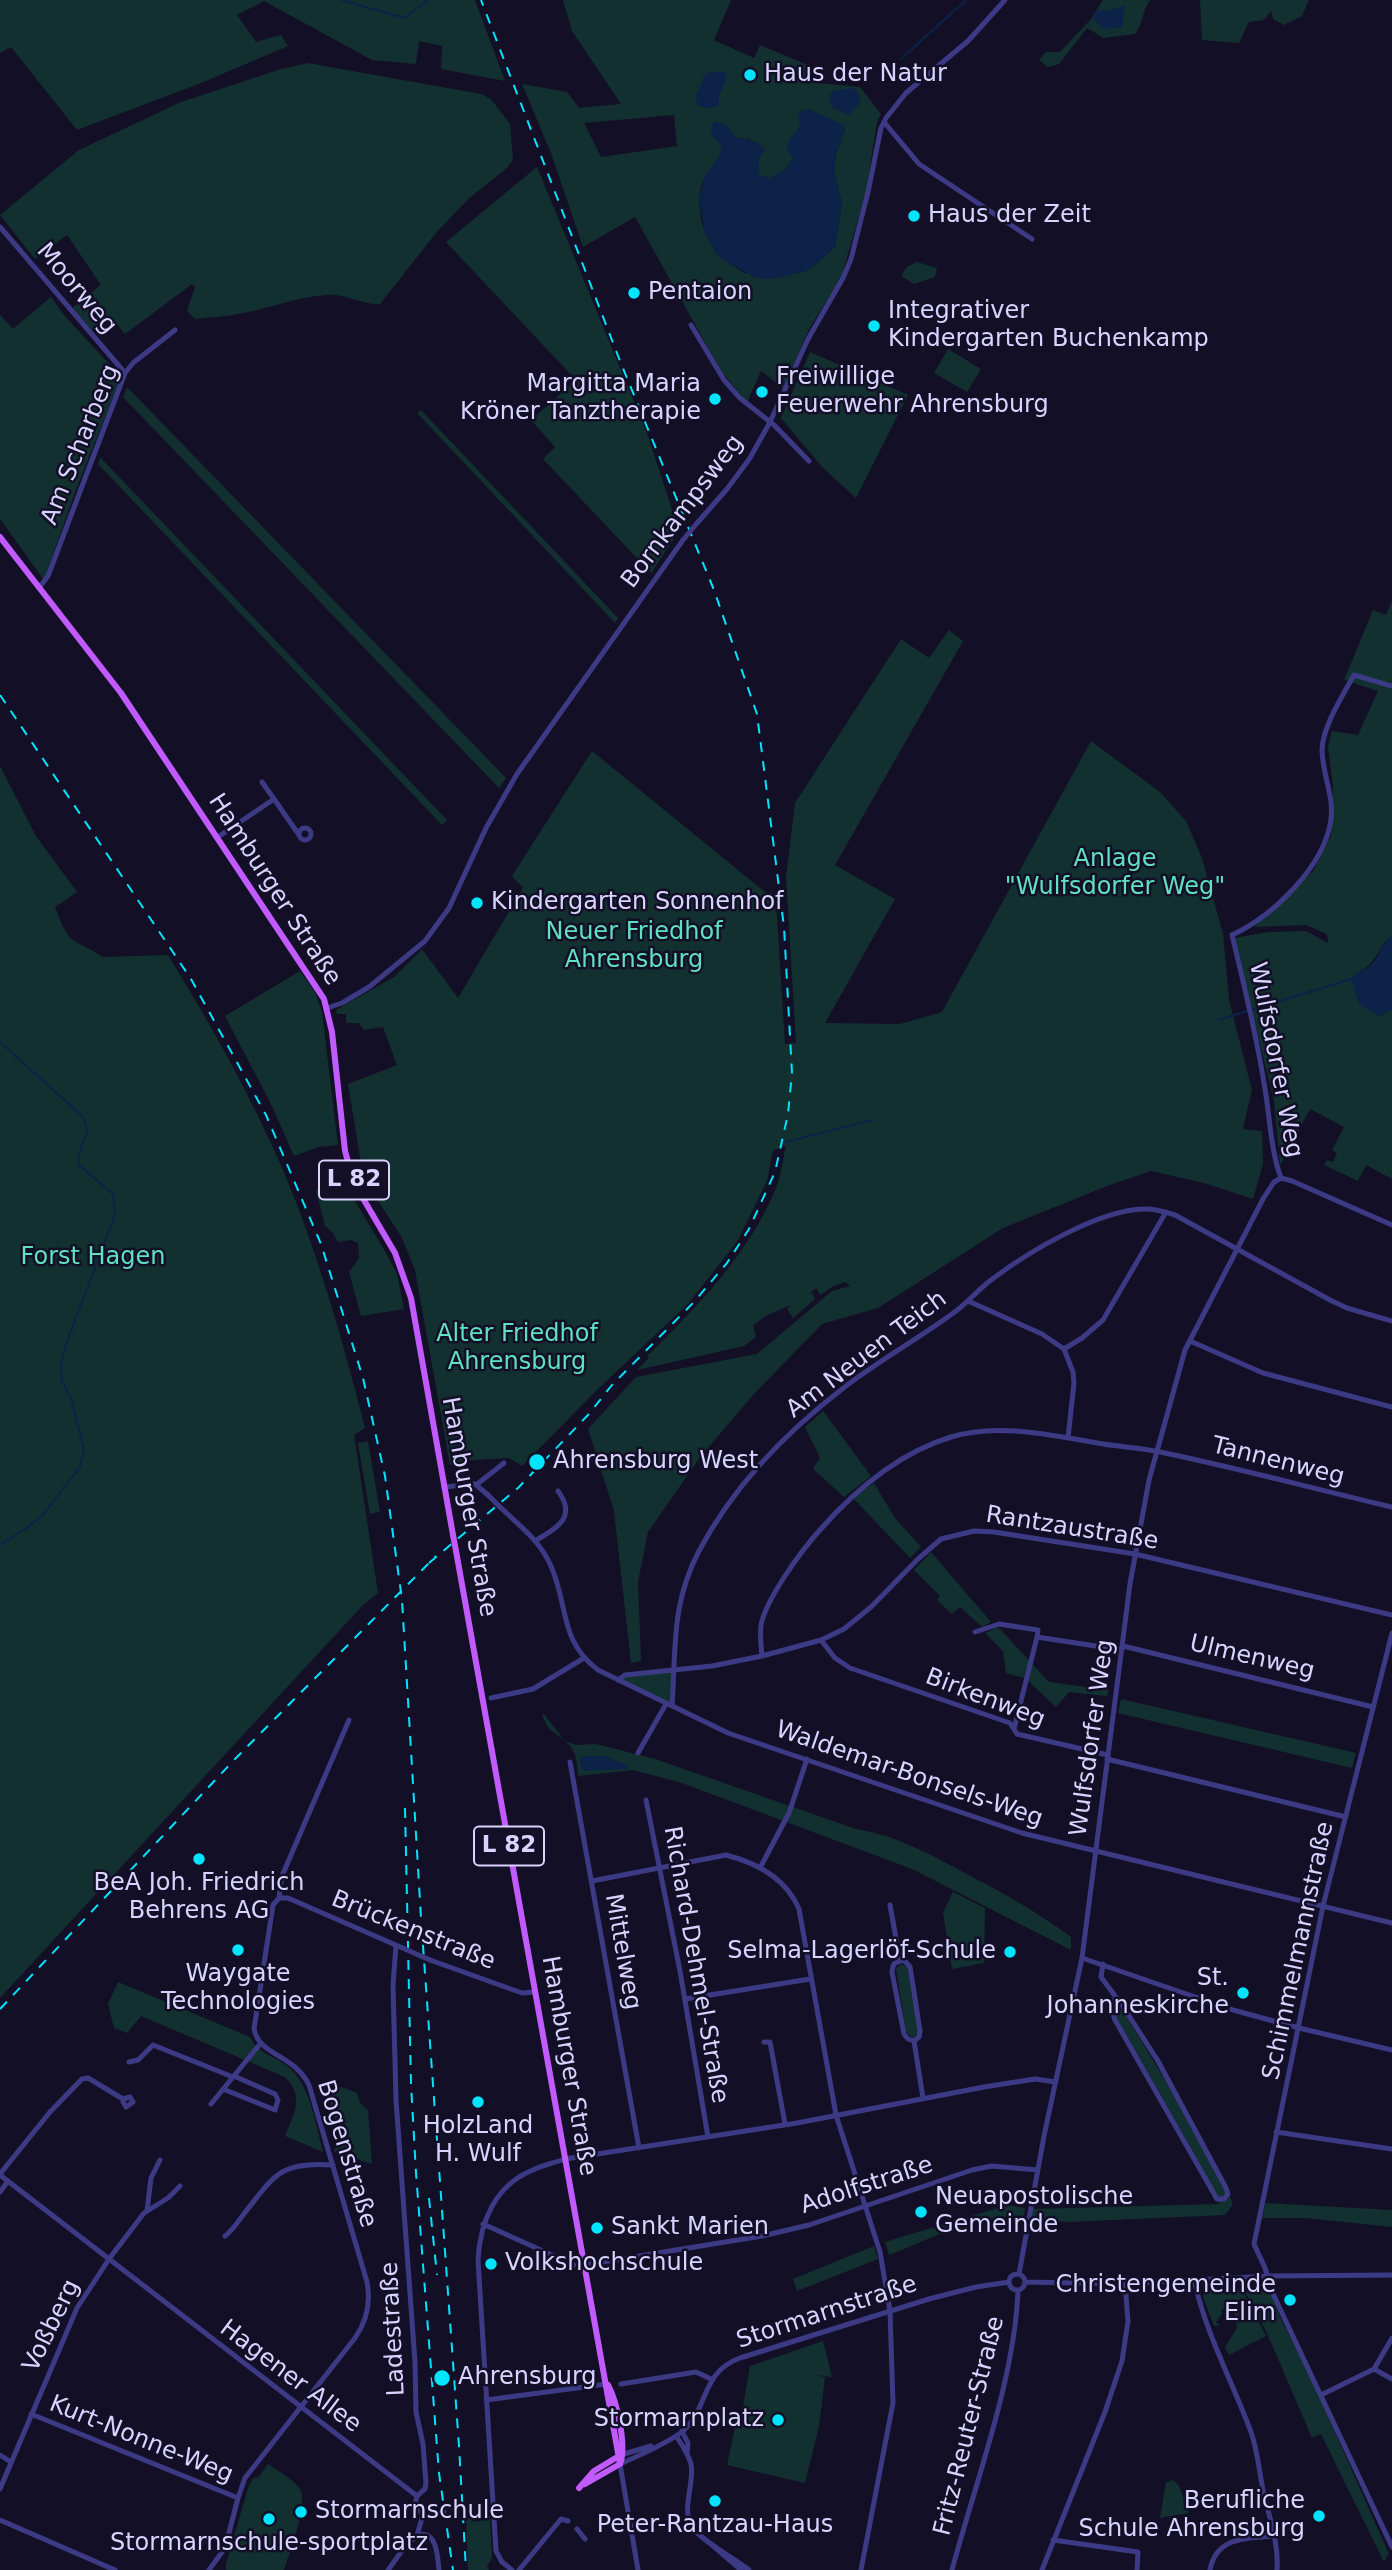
<!DOCTYPE html>
<meta charset="utf-8">
<style>
body{margin:0}
canvas{display:block;background:#130f26}
</style>
<canvas width="1392" height="2570"></canvas>
<script>
const c = document.querySelector('canvas').getContext('2d');
c.lineJoin = 'round';
function fillPath(path, color) {
  c.fillStyle = color;
  c.fill(path, 'evenodd');
}
function strokePath(path, color, width, dash) {
  c.strokeStyle = color;
  c.lineWidth = width;
  c.lineCap = dash ? 'butt' : 'round';
  c.setLineDash(dash || []);
  c.stroke(path);
}
function drawText(font, color, halo, rows, align = 'center') {
  c.font = font + ' "DejaVu Sans",sans-serif';
  c.lineWidth = 5;
  c.setLineDash([]);
  c.textBaseline = 'middle';
  c.strokeStyle = halo;
  c.fillStyle = color;
  for (const [text, x, y, turn = 0] of rows) {
    c.save();
    c.translate(x, y);
    c.rotate((+turn || 0) * Math.PI / 180);
    c.textAlign = isNaN(turn) ? turn : align;
    if (halo) c.strokeText(text, 0, 0);
    c.fillText(text, 0, 0);
    c.restore();
  }
}
fillPath(new Path2D(`
 M0,0H475L505,81L441,69L442,46L419,41L416,64L372,60L264,1L237,15L256,42L281,35L288,46L201,83L77,130L11,47L0,53Z
 M563,0H731L714,40L754,58L760,45L824,72L818,83L860,87L881,114L877,122L866,192L841,278L809,329L783,388L761,371L747,402L721,371L635,217L583,247L551,153L522,84L567,92L579,108L621,104L572,31ZM809,109L845,129L836,155L834,171L842,202L835,247L809,270L744,273L717,255L705,233L701,219L699,199L701,188L705,176L720,155L722,146L714,122L725,124L736,138L750,139L759,158V174L769,179L786,169L793,158L790,139L800,127L801,111ZM674,115L677,146L601,157L584,123Z
 M1103,0H1150C1142,11 1143,24 1135,34L1104,38L1087,28L1059,64L1048,67L1039,60L1046,52H1060L1091,19Z
 M1200,0H1309L1302,16L1284,25L1273,19L1271,11L1264,20L1249,22L1239,43L1202,40Z
 M308,63L481,94L491,99L510,124L513,160L507,168L468,199L436,233L380,304C361,305 346,293 327,295C295,297 269,309 238,314C224,317 209,317 195,319L187,311L195,287L192,284L125,334L110,316L92,330L72,308L101,285L67,235L35,259L0,215L79,150L181,102L281,69Z
 M537,167L647,433L679,531L651,573L543,459L555,447L531,420L576,380L446,242Z
 M917,262L937,268L935,277L914,284L901,276L907,267Z
 M51,297L64,315L121,377L77,487L44,580L0,519V315L13,329Z
 M948,349L981,369L967,392L934,373Z
 M810,352L908,395L856,498L823,468L781,418Z
 M127,387L506,778L499,788L123,397Z
 M421,410L618,618L615,623L417,413Z
 M100,457L447,820L442,825L98,464Z
 M1392,601V936C1378,946 1377,964 1360,971L1369,1010L1378,1016L1392,1010V1179L1366,1165L1358,1181L1324,1165L1327,1160L1333,1162L1337,1153L1332,1150L1344,1127L1310,1109L1280,1165L1274,1101L1234,938L1269,932L1306,931L1328,943L1327,934L1306,925L1254,927L1313,871L1331,836L1333,785L1328,747L1332,731L1358,735L1378,691L1344,680L1373,610L1386,615Z
 M949,630L963,641L835,865L895,899L825,1023L900,1024L942,1012L1091,741L1160,792L1186,821L1202,858L1223,934L1229,1000L1252,1090L1243,1129L1262,1131L1263,1164L1253,1199L1204,1183L1151,1171L1107,1186L1003,1228L878,1308L822,1324L752,1396L701,1456L648,1532L638,1582L641,1661L631,1663L614,1511L588,1429L636,1377L757,1354L832,1291L850,1286L845,1282L832,1287L820,1295L816,1288L809,1294L812,1293L815,1299L793,1318L787,1309L791,1305L765,1316L753,1326L756,1337L744,1346L637,1370L649,1358L647,1356C697,1307 749,1254 776,1188C781,1175 783,1159 786,1146L773,1150L767,1181L737,1242L687,1305L599,1388L522,1466L509,1458L472,1460L450,1465L415,1270L402,1238L370,1188L362,1169L348,1084L397,1065L383,1027L364,1030L359,1023H346V1014H337L336,1010L394,977L422,949L458,998L523,888L512,876L592,751L776,901L785,1044L796,1043L786,877L795,803L901,639L929,658Z
 M0,766L36,836L77,892L55,907C60,919 64,935 76,942C85,948 93,949 102,957L168,955C211,1025 253,1099 285,1175C319,1256 343,1342 365,1428L354,1435L378,1593L363,1605L0,1998Z
 M300,971L315,992L322,1012L338,1145L319,1147L294,1156L272,1106L225,1016Z
 M336,1186L349,1191L386,1253L397,1274L404,1309L361,1316L349,1272L359,1258L358,1243L351,1240L338,1242L333,1233L325,1226L316,1190Z
 M823,1411L871,1476L844,1497L813,1469L820,1458L805,1427Z
 M368,1441L380,1512L370,1514L358,1443Z
 M874,1483L895,1518L921,1547L910,1558L853,1498Z
 M931,1552L991,1622L982,1627L960,1607L952,1614L937,1600L940,1596L914,1570Z
 M998,1627L1049,1682L1109,1690L1107,1696L1069,1692L1056,1707L1025,1678L1006,1673L1003,1651L985,1633Z
 M672,1672L670,1703L621,1680L623,1677Z
 M1121,1699L1356,1753L1352,1768L1118,1713Z
 M542,1712L565,1741L576,1745L596,1744L655,1759L856,1829C895,1835 930,1854 965,1873C1002,1892 1037,1912 1071,1937V1950L912,1869L682,1783L633,1770L578,1776C577,1766 577,1755 571,1747C559,1731 547,1736 542,1712Z
 M953,1892L985,1908L984,1963L952,1969L943,1913Z
 M902,1964L907,1967L918,2028V2033L913,2038L906,2032L896,1968Z
 M118,1982L250,2037C259,2056 278,2056 292,2070C311,2090 316,2126 323,2152L285,2136C294,2114 305,2096 285,2077L141,2016L127,2033L114,2028L108,2004Z
 M1122,2009L1173,2093L1232,2201V2206L1225,2215L1067,2222L1031,2219L1032,2209L1219,2204L1215,2192L1187,2141L1119,2022L1115,2014Z
 M331,2083L357,2093L360,2103L368,2110L372,2164L335,2152L334,2149L343,2146L325,2085Z
 M1265,2203L1392,2210V2227L1306,2218H1262Z
 M1008,2205L1025,2208L1024,2216C977,2214 932,2238 889,2255L885,2242Z
 M874,2246L878,2259L797,2291L793,2279Z
 M1262,2282H1267L1281,2319L1305,2365L1389,2554L1384,2562L1321,2434L1312,2438L1267,2333L1244,2290L1251,2289Z
 M1208,2290H1242L1266,2336L1229,2355L1225,2347L1237,2328L1235,2313L1242,2309L1244,2313L1249,2310L1243,2299L1221,2310L1222,2314L1216,2322L1220,2325L1214,2326L1203,2297L1204,2292Z
 M823,2341L832,2377L809,2374L825,2377L819,2426L805,2483L727,2465L738,2413H742L750,2366Z
 M268,2464C277,2471 292,2478 299,2488C310,2502 289,2553 284,2570H226V2564L248,2488L253,2478L259,2477Z
 M1173,2480L1179,2486L1189,2513L1160,2518L1166,2482Z
 M466,2514C471,2524 481,2523 490,2517L492,2558L487,2566L489,2570H468Z`), '#12302f');
fillPath(new Path2D(`
 M1125,5L1122,27L1103,29L1093,18L1097,10L1109,11Z
 M722,71L726,73L727,78L719,96V105C712,110 705,108 698,105L695,98L706,73Z
 M852,88L858,92L861,102L849,115L831,107L829,96L833,91Z
 M808,109L844,125L845,129L836,155L834,171L842,202L835,247L809,270L775,279L756,278L722,259L717,255L705,233L699,199L705,176L720,155L722,146C714,138 707,133 714,122L725,124L736,138C748,140 757,139 765,150L759,158V174L769,179L786,169L793,158L787,150L788,142L800,127L798,115L801,111Z
 M1392,936V1010L1378,1016L1359,1004L1351,979C1357,971 1364,971 1371,965C1380,957 1381,944 1392,936Z
 M588,1756H605L627,1765L628,1769L584,1771L581,1768L580,1758Z`), '#0c2248');
strokePath(new Path2D(`
 M341,0L404,18L428,0
 M901,59L966,0
 M1252,1010L1351,979
 M1219,1020L1247,1011
 M0,1042L81,1115C96,1136 76,1142 79,1165L113,1194L115,1215L66,1344L61,1364L62,1382L71,1398L84,1450L80,1467L43,1515L28,1527L0,1545
 M786,1142L873,1120`), '#0c2248', 2);
strokePath(new Path2D(`
 M884,122L919,164L1032,239
 M0,227L125,373
 M691,325L724,380L740,398L774,425L809,461
 M698,522L727,489L750,458L770,422L808,339L843,278L851,259L868,192L881,128L886,118L906,93L968,41L1005,0
 M39,588L48,576L125,373L133,363L175,330
 M262,782L274,799
 M299 834a6 6 0 1 1 12 0a6 6 0 1 1-12 0Z
 M218,837L274,799L299,835
 M327,1008L342,1003L369,987L425,941L449,908L486,828L517,774L683,540
 M1281,1178C1270,1148 1270,1115 1264,1083C1256,1033 1244,984 1232,935C1273,916 1325,866 1331,819C1334,796 1322,773 1322,749C1323,726 1343,695 1354,675L1392,686
 M1281,1178L1292,1181L1392,1225
 M968,1301L1042,1334L1064,1349L1073,1372L1074,1383L1068,1438
 M1190,1341L1263,1373L1392,1407
 M1064,1349L1082,1338L1103,1320L1166,1212
 M476,1485L504,1463
 M444,1487L475,1484L488,1495
 M500,1507C519,1525 539,1540 550,1564C569,1604 558,1640 598,1670L728,1733L1022,1833L1392,1923
 M535,1541C556,1528 578,1518 558,1491
 M975,1632L999,1624L1038,1630L1037,1637L1122,1650
 M1392,1633L1323,1906L1254,2244L1265,2268L1274,2296L1392,2547
 M821,1640L835,1658L850,1668L1010,1723L1017,1734L1108,1755
 M1123,1646L1373,1707
 M762,1656C761,1647 760,1635 761,1625C766,1599 801,1551 819,1531C855,1490 898,1453 951,1437C999,1422 1055,1436 1103,1444C1122,1447 1142,1448 1160,1452C1238,1468 1315,1489 1392,1507
 M618,1680L625,1675L712,1666L762,1656L821,1640L844,1629L871,1607L918,1559L941,1539L974,1531L994,1532L1135,1554L1392,1615
 M491,1698L533,1689L584,1658
 M672,1706C676,1649 671,1604 699,1551C734,1485 787,1431 846,1386C881,1359 920,1338 956,1311C968,1302 979,1289 991,1280C1028,1252 1098,1210 1144,1209C1155,1208 1164,1212 1175,1215L1330,1300L1347,1308L1392,1321
 M1014,1729L1037,1637
 M638,1753L666,1704
 M1107,1759L1346,1817
 M570,1762L639,2148
 M646,1800L680,1971L708,2137
 M760,1868L789,1813L807,1759
 M592,1881L726,1855C757,1863 786,1878 799,1909L836,2115L880,2252L890,2311L893,2403L861,2570
 M279,1898H288L398,1946
 M890,1905L900,1961
 M396,1945L393,1985L396,2100L415,2362L416,2412L423,2444L426,2483L425,2489L417,2496
 M1082,1958L1233,2010L1299,2028L1392,2050
 M430,1960L522,1993L534,1992
 M1103,1964L1101,1977L1124,2008L1158,2061L1226,2188L1228,2194L1224,2199H1217L1115,2020L1112,2010L1115,1998
 M685,1999L810,1979
 M914,2041L908,2039L904,2034L892,1972L893,1966L895,1963L904,1960L910,1967L920,2031L919,2037L914,2041L923,2098
 M764,2042H770L785,2124
 M129,2062L138,2060L153,2045L233,2077
 M223,2089L275,2110L278,2100L275,2094L234,2076
 M211,2104L260,2044
 M1276,2132L1392,2149
 M0,2174L50,2112L82,2079L88,2078L123,2099V2102L126,2107L133,2102L130,2097L123,2099
 M0,2175L417,2496
 M0,2192L8,2181
 M147,2211L151,2178L160,2160
 M483,2224L574,2265
 M225,2236C232,2231 237,2223 243,2215C274,2176 279,2161 333,2165
 M584,2265L762,2236L809,2225L972,2170L992,2166L1038,2170
 M1009 2282a8 8 0 1 1 16 0a8 8 0 1 1-16 0Z
 M1019,2274L1044,2136L1082,1958L1130,1584L1149,1480L1185,1350L1263,1199L1274,1182L1281,1178
 M1194,2280C1206,2334 1232,2381 1251,2432C1258,2452 1259,2471 1263,2490C1269,2517 1279,2543 1277,2570
 M1025,2282L1125,2284L1268,2276L1392,2275
 M1374,2369L1392,2379
 M621,2384L696,2372L711,2379
 M1321,2395L1374,2369L1392,2338
 M486,2400L607,2384
 M31,2414L238,2498
 M682,2431L688,2443L687,2454
 M676,2436C682,2445 688,2453 691,2464C695,2484 680,2510 693,2528C702,2541 735,2559 749,2570
 M624,2454L651,2446
 M0,2455L11,2462
 M0,2489L77,2308L109,2259L144,2213L168,2198L180,2186
 M417,2496L415,2504L423,2515L417,2535
 M0,2520L115,2570
 M577,2529L585,2539
 M1053,2540L1138,2552L1137,2570
 M712,2545L741,2570
 M502,2562L496,2551L478,2260C480,2222 495,2185 533,2170C543,2165 554,2163 565,2159L797,2123L984,2087L1035,2079L1056,2082
 M209,2570L225,2548L238,2498L245,2478L355,2338C367,2321 371,2303 367,2282L309,2085C294,2054 259,2056 254,2029L273,1905L279,1898L282,1876L349,1720
 M388,2570C396,2560 420,2518 433,2541C438,2549 438,2562 439,2570
 M519,2570L561,2519L568,2521
 M638,2570L620,2464C636,2457 672,2441 684,2430C709,2407 701,2372 740,2358L929,2299L976,2287L1009,2282
 M952,2570C975,2484 1015,2378 1018,2290
 M1042,2570L1105,2412L1122,2361L1128,2321L1125,2284
 M1210,2570C1216,2537 1246,2538 1273,2536`), '#3d3a85', 5);
strokePath(new Path2D(`
 M0,537L121,693L324,999L332,1032L345,1151L354,1183L395,1253L411,1298L453,1535
 M456,1551L620,2464
 M608,2385C617,2402 627,2446 620,2464
 M585,2484L620,2464
 M579,2488L594,2471L619,2456`), '#c25bff', 6);
strokePath(new Path2D(`
 M0,695L191,979L266,1115L321,1244L363,1378L385,1476L402,1600L421,1918L459,2446L466,2570
 M429,1563L518,1488L588,1415L612,1385L693,1303L727,1263L749,1229L775,1172L788,1114L792,1073L784,927L757,714L714,590L620,361L481,0
 M405,1808L411,2084L416,2173L439,2473L453,2570
 M0,2009L235,1759L436,1556
 M429,2198L437,2275`), '#00e5ff', 2, [10, 9]);
strokePath(new Path2D(`
 M683,540L698,522
 M488,1495L500,1507
 M398,1946L430,1960
 M502,2562L512,2570`), '#3d3a85', 5);
strokePath(new Path2D(`
 M453,1535L456,1551`), '#c25bff', 6);
for (const [x, y, r, color] of [
 [750,75,7,"#00e5ff"],
 [914,216,7,"#00e5ff"],
 [634,293,7,"#00e5ff"],
 [874,326,7,"#00e5ff"],
 [762,392,7,"#00e5ff"],
 [715,399,7,"#00e5ff"],
 [477,903,7,"#00e5ff"],
 [537,1462,9,"#00e5ff"],
 [199,1859,7,"#00e5ff"],
 [238,1950,7,"#00e5ff"],
 [1010,1952,7,"#00e5ff"],
 [1243,1993,7,"#00e5ff"],
 [478,2102,7,"#00e5ff"],
 [921,2212,7,"#00e5ff"],
 [597,2228,7,"#00e5ff"],
 [491,2264,7,"#00e5ff"],
 [1290,2300,7,"#00e5ff"],
 [442,2378,9,"#00e5ff"],
 [778,2420,7,"#00e5ff"],
 [715,2501,7,"#00e5ff"],
 [301,2512,7,"#00e5ff"],
 [1319,2516,7,"#00e5ff"],
 [269,2519,7,"#00e5ff"]
]) {
  const dot = new Path2D();
  dot.arc(x, y, r, 0, 2 * Math.PI);
  c.fillStyle = color;
  c.fill(dot);
  strokePath(dot, '#130f26', 2.5);
}
for (const [x, y, w] of [
 [354,1180,70],
 [509,1846,70]
]) {
  const box = new Path2D();
  box.roundRect(x - w / 2, y - 19.5, w, 39, 5);
  c.fillStyle = '#130f26';
  c.fill(box);
  strokePath(box, '#d9d4ff', 2);
}
drawText('bold 23px', '#d9d4ff', null, [
 ["L 82",354,1180],
 ["L 82",509,1846]
]);
drawText('24px', '#d9d4ff', '#130f26', [
 ["Haus der Natur",764,75],
 ["Haus der Zeit",928,216],
 ["Pentaion",648,293],
 ["Integrativer",888,312],
 ["Kindergarten Buchenkamp",888,340],
 ["Freiwillige",776,378],
 ["Feuerwehr Ahrensburg",776,406],
 ["Margitta Maria",701,385,"right"],
 ["Kröner Tanztherapie",701,413,"right"],
 ["Kindergarten Sonnenhof",491,903],
 ["Ahrensburg West",553,1462],
 ["BeA Joh. Friedrich",199,1884,"center"],
 ["Behrens AG",199,1912,"center"],
 ["Selma-Lagerlöf-Schule",996,1952,"right"],
 ["Waygate",238,1975,"center"],
 ["Technologies",238,2003,"center"],
 ["St.",1229,1979,"right"],
 ["Johanneskirche",1229,2007,"right"],
 ["HolzLand",478,2127,"center"],
 ["H. Wulf",478,2155,"center"],
 ["Neuapostolische",935,2198],
 ["Gemeinde",935,2226],
 ["Sankt Marien",611,2228],
 ["Volkshochschule",505,2264],
 ["Christengemeinde",1276,2286,"right"],
 ["Elim",1276,2314,"right"],
 ["Ahrensburg",458,2378],
 ["Stormarnplatz",764,2420,"right"],
 ["Berufliche",1305,2502,"right"],
 ["Schule Ahrensburg",1305,2530,"right"],
 ["Stormarnschule",315,2512],
 ["Peter-Rantzau-Haus",715,2526,"center"],
 ["Stormarnschule-sportplatz",269,2544,"center"]
], 'left');
drawText('24px', '#d9d4ff', '#130f26', [
 ["Moorweg",76,289,50],
 ["Am Scharberg",81,445,-68],
 ["Bornkampsweg",683,512,-53],
 ["Hamburger Straße",274,890,57],
 ["Wulfsdorfer Weg",1275,1060,79],
 ["Am Neuen Teich",867,1355,-37],
 ["Tannenweg",1278,1462,14],
 ["Hamburger Straße",468,1507,80],
 ["Rantzaustraße",1072,1529,9],
 ["Ulmenweg",1252,1658,13],
 ["Birkenweg",985,1699,21],
 ["Wulfsdorfer Weg",1093,1738,-82],
 ["Waldemar-Bonsels-Weg",909,1775,19],
 ["Brückenstraße",413,1931,22],
 ["Schimmelmannstraße",1299,1951,-78],
 ["Mittelweg",622,1952,80],
 ["Richard-Dehmel-Straße",695,1965,80],
 ["Hamburger Straße",568,2066,80],
 ["Bogenstraße",346,2154,73],
 ["Adolfstraße",867,2186,-18],
 ["Stormarnstraße",827,2313,-18],
 ["Voßberg",52,2326,-64],
 ["Ladestraße",394,2329,-93],
 ["Hagener Allee",290,2377,37],
 ["Fritz-Reuter-Straße",970,2426,-76],
 ["Kurt-Nonne-Weg",141,2440,22]
]);
drawText('24px', '#5fe0c0', '#130f26', [
 ["Anlage",1115,860],
 ["\"Wulfsdorfer Weg\"",1115,888],
 ["Neuer Friedhof",634,933],
 ["Ahrensburg",634,961],
 ["Forst Hagen",93,1258],
 ["Alter Friedhof",517,1335],
 ["Ahrensburg",517,1363]
]);
</script>
